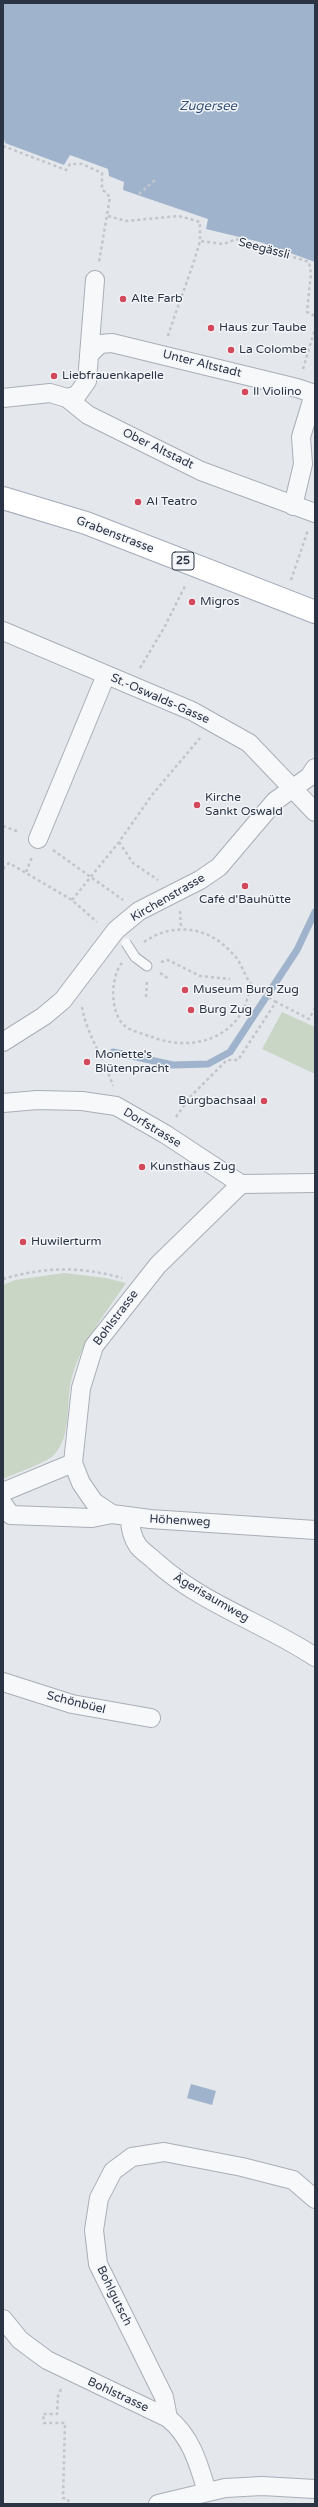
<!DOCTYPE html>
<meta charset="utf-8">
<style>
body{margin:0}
#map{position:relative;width:318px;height:2507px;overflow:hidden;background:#e4e7ec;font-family:"Varela Round",sans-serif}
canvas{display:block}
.frame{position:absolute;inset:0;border:4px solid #2b3445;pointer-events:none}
</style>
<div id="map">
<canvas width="318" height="2507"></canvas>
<div class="frame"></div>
</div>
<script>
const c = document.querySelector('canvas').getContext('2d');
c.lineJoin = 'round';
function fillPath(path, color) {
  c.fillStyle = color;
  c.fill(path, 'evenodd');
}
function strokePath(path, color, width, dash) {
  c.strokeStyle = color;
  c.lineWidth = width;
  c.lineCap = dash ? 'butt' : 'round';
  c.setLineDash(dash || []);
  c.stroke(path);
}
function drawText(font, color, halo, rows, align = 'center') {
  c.font = font + ' "Varela Round",sans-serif';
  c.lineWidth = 3;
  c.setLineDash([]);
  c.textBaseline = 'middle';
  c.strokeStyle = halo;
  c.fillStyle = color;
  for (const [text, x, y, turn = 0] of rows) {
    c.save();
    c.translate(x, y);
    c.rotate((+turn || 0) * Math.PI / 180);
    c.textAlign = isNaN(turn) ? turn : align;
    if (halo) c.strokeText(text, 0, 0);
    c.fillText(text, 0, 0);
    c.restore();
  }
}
fillPath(new Path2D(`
 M282,1012L315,1027V1074L262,1049Z
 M64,1273L106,1278L126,1283C105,1314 80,1344 71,1381C66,1405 72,1437 53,1456C45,1463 14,1474 3,1479V1285L15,1280Z`), '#c9d6c5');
fillPath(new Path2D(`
 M3,3H315V262L260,242L206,229L208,219L123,190L124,182L109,176L108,169L70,155L64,165L5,143L3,134Z
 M191,2084L216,2091L212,2105L187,2098Z`), '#9fb4cc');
strokePath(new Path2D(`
 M113,1052L173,1065L208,1064L230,1052L297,950L315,912`), '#9fb4cc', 7);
const lane = new Path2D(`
 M135,957L147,966`);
const street = new Path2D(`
 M91,353L100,344L112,343L297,388L315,394
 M3,398L50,393L67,398L88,415L201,471L315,513
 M67,398L77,395L87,381L95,280
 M293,506L303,464L301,437L314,394
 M3,631L192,711L249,743L315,812
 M38,839L106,675
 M3,1042L44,1016L63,1000L116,930L139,911L200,880L219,867L275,801L309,777L315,768
 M3,1103L37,1100L82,1101L116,1106L165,1134L241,1184L315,1183
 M241,1184L158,1265L94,1346L81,1388L73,1463L81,1483L94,1502L112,1514L150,1519L315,1530
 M3,1492L73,1463
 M3,1504L11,1515L92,1518L112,1514
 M130,1518C130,1528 132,1537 138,1546C143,1552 151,1557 156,1562C202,1604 264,1623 315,1657
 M3,1682L72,1704L151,1718
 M3,2319L20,2340L47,2360L168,2418C191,2436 199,2465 207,2492
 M168,2418L164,2397L98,2264L94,2230L99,2198L113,2171L132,2157L164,2152L242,2167L293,2180L315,2199
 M158,2504L225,2488L262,2486L315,2489`);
const primary = new Path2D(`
 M3,498L86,523L315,612`);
strokePath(lane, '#a9aeb7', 11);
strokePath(street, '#a9aeb7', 20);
strokePath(primary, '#a3abb8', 24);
strokePath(new Path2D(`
 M3,146L66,170L70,164H82L102,173V189L110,197L99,262
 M139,194L155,180
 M108,216L126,221L179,216L200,222V241L224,244L236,239L309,262L311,273L307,312L315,316
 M168,336C178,304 191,274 200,241
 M303,369L315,329
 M291,580L308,530
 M140,668L164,628L185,586
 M3,826L19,832
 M119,842L133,863L158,880
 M53,850L123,900
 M3,869L9,863L72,900L97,922
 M26,872L32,857
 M72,900L119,842L152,795L200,738
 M180,911L181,928
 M144,942C173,922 208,926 232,953C241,961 244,975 251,984C257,991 268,997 276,1002
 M161,962L168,960L200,976L230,979
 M122,963C110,977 110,1013 124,1025C130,1031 144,1034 152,1037C185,1050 227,1043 244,1008C247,1001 249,992 252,985
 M160,973L169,979
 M146,997L147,981
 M82,1007C86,1033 105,1060 113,1086
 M176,1117L190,1097L227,1060H238L276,1002L309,1019L315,1008
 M3,1279C43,1267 81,1266 122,1278
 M61,2389L58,2396L57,2414H43L44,2423H65L63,2498L68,2499L69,2504`), '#c2c5cb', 2.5, [3, 3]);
strokePath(lane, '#f7f8fa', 9);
strokePath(street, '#f7f8fa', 18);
strokePath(primary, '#fff', 22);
const laneBridge = new Path2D(`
 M126,943L135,957`);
strokePath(laneBridge, '#a9aeb7', 11, []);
strokePath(laneBridge, '#f7f8fa', 9);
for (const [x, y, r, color] of [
 [123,299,4,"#d1495b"],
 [211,328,4,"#d1495b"],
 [231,350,4,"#d1495b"],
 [54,376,4,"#d1495b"],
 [245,392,4,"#d1495b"],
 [138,502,4,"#d1495b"],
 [192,602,4,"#d1495b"],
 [197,805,4,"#d1495b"],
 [245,886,4,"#d1495b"],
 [185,990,4,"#d1495b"],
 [191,1010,4,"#d1495b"],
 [87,1062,4,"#d1495b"],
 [264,1101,4,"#d1495b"],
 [142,1167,4,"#d1495b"],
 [23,1242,4,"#d1495b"]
]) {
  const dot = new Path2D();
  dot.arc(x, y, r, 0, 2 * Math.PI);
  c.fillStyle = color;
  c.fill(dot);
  strokePath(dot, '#f4f6f9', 1.5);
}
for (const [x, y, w] of [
 [183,561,22]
]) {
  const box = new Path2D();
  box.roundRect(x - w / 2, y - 9, w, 18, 3);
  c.fillStyle = '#f4f6f9';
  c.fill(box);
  strokePath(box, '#2b3445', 1);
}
drawText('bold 11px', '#2b3445', null, [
 ["25",183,561]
]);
drawText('12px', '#2b3445', '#f4f6f9', [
 ["Seegässli",264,249,15],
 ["Unter Altstadt",202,364,14],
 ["Ober Altstadt",158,449,26],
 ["Grabenstrasse",115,535,21],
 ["St.-Oswalds-Gasse",160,699,24],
 ["Kirchenstrasse",168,898,-30],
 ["Dorfstrasse",152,1128,31],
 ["Bohlstrasse",116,1318,-53],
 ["Höhenweg",180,1521,3],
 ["Ägerisaumweg",211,1598,30],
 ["Schönbüel",76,1703,14],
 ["Bohlgutsch",114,2296,64],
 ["Bohlstrasse",118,2395,25]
]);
drawText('12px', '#2b3445', '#f4f6f9', [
 ["Alte Farb",131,299],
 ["Haus zur Taube",219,328],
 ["La Colombe",239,350],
 ["Liebfrauenkapelle",62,376],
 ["Il Violino",253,392],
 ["Al Teatro",146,502],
 ["Migros",200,602],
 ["Kirche",205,798],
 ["Sankt Oswald",205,812],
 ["Café d'Bauhütte",245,900,"center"],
 ["Museum Burg Zug",193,990],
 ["Burg Zug",199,1010],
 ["Monette's",95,1055],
 ["Blütenpracht",95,1069],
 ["Burgbachsaal",256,1101,"right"],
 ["Kunsthaus Zug",150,1167],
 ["Huwilerturm",31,1242]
], 'left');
drawText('italic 13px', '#34527a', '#f4f6f9', [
 ["Zugersee",208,107]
]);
</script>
